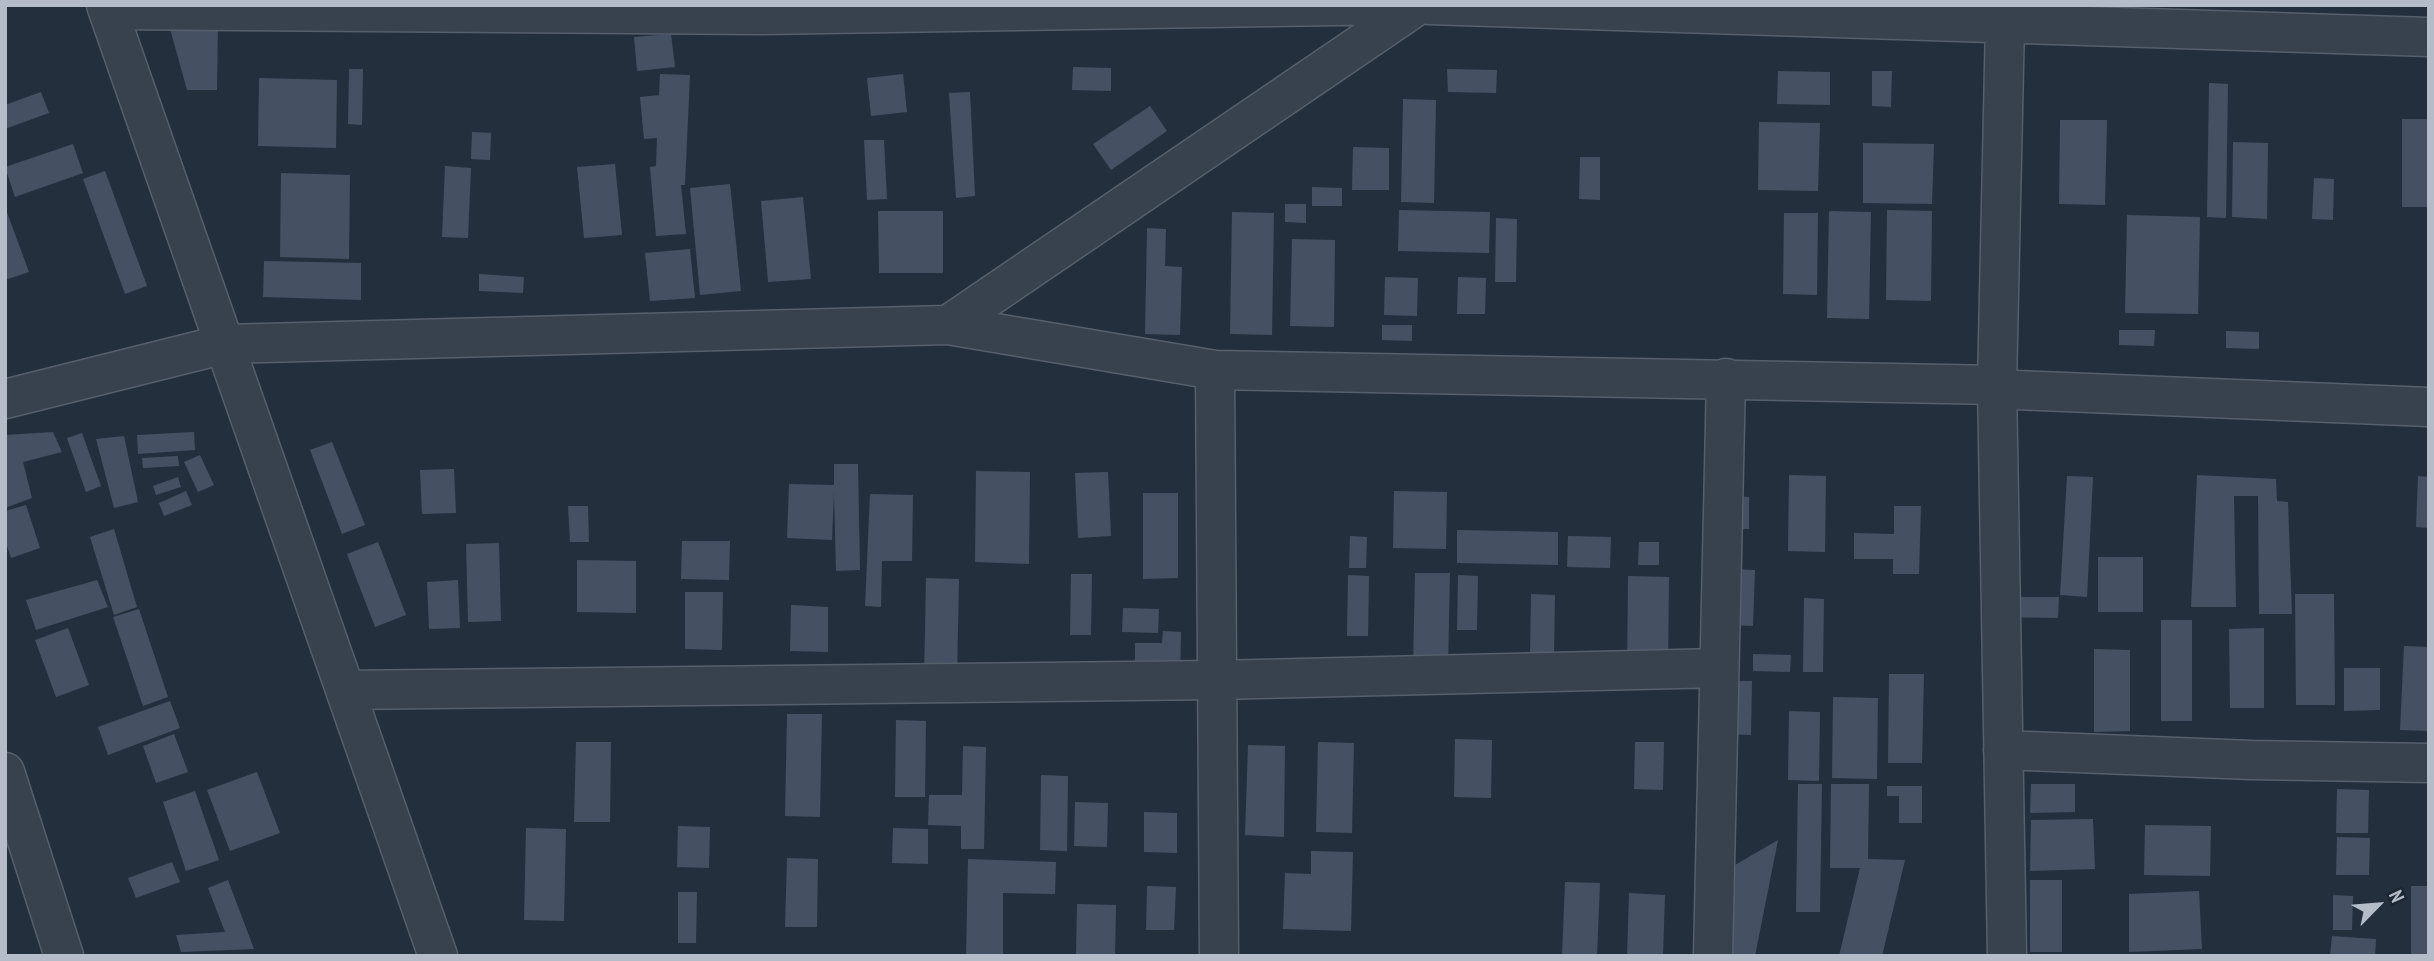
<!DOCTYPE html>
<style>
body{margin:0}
#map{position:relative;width:2434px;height:961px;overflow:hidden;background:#242f3e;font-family:"PT Sans Narrow",sans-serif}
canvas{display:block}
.frame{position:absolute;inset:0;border:7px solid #b4bcc9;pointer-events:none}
.north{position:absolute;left:2343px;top:870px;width:70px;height:70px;-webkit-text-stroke:5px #1d2633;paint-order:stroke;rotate:65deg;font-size:19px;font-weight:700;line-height:28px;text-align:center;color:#b4bcc9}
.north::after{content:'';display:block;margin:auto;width:24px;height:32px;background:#b4bcc9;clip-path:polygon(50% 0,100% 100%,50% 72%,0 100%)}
</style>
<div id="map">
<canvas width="2434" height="961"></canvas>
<div class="frame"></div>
<div class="north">N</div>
</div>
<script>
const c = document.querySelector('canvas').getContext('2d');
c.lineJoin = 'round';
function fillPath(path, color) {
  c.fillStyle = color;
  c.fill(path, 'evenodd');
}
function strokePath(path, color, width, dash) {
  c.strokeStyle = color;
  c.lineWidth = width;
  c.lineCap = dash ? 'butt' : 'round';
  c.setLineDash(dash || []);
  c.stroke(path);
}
fillPath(new Path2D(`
 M218,23L217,90H187L169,25Z
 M671,34L675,67L637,71L634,37Z
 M1073,67L1111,68V91L1072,90Z
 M349,69H363L362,125L348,124Z
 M1447,69L1497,70L1496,93L1448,92Z
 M1778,71L1830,72V105L1777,104Z
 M1872,71H1892L1891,107L1872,106Z
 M660,74L690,75L685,185H681L686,234L656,236L650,167L656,166L657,138L644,139L640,97L659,95Z
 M903,74L907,112L871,116L867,78Z
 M259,78L337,80L336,148L258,146Z
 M2209,83L2228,84L2226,218L2207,217Z
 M41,92L49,113L5,129V105Z
 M970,92L975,196L956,198L949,93Z
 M1403,99L1436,100L1434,203L1401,202Z
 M1150,106L1167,131L1111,170L1093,144Z
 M2402,119H2429V207H2402Z
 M2060,120H2107L2105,205L2059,204Z
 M1759,122L1820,123L1818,191L1758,190Z
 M472,132L491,133L490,160L471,159Z
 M864,140H884L887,199L867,200Z
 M2233,142L2268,143L2267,219L2232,217Z
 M1863,143L1934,144L1932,204L1863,203Z
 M73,144L83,173L15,197L5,167Z
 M1353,147L1389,148V190H1352Z
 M1580,157H1600V200L1579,199Z
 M615,164L622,235L584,238L577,167Z
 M445,166L471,168L468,238L442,237Z
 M105,171L147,286L125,294L83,179Z
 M281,173L350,175L349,259L280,257Z
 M2314,178L2334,179L2333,220L2312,219Z
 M730,184L741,291L700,295L690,188Z
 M1312,187L1342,188V206H1312Z
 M803,197L811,279L768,282L761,201Z
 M1285,204H1306V223L1285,222Z
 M5,207L29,272L5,280Z
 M1399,210L1490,212L1489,253L1398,251Z
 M1887,210L1932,211L1931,301L1886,300Z
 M878,211H943V273H879Z
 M1829,211L1871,212L1869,319L1827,318Z
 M1232,212L1274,213L1272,335L1230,334Z
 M1784,213H1818L1817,295L1783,294Z
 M2127,215L2200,217L2198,314L2125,313Z
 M1496,218L1517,219L1516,282H1495Z
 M1147,228L1166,229L1165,266L1182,267L1180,335L1145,334Z
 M1292,239L1335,240L1334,327L1290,326Z
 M690,249L695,298L650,301L645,253Z
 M264,261L361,263V300L263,297Z
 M479,274L524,277L523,293L479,291Z
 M1385,277L1418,278L1417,316L1384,315Z
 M1458,277L1486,278L1485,314H1457Z
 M1382,325H1412V341L1382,340Z
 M2119,330H2155L2154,346L2119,345Z
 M2226,331L2259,332V349L2226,348Z
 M53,432L62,452L23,462L32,498L5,508V435Z
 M194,432L195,450L138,454L137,435Z
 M82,433L101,486L86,492L67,438Z
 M124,436L138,502L114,508L96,439Z
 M332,442L365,525L342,534L310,450Z
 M200,455L214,485L198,492L184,462Z
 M178,456L179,466L143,468L142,458Z
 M834,464H858L860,570L836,571L834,493L832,540L787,538L789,484L834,485Z
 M454,469L456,513L422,514L420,470Z
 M976,471L1030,472L1029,564L975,562Z
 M1108,472L1111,536L1078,538L1075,473Z
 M1789,475L1826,476L1825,552L1788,551Z
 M2197,475L2276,479L2277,501L2288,502L2292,614H2259L2258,496H2234L2236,607H2191Z
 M2067,476L2093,477L2087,597L2060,595Z
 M2418,476L2429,477V528L2416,527Z
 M178,477L181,487L156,495L153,486Z
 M186,491L192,505L164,516L159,503Z
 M1394,491L1447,492L1446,549L1393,548Z
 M1143,493H1178V578L1143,579Z
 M870,494L913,495L912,561H882L881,607L865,606Z
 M1733,496L1749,497V529H1732Z
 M26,505L40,548L11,558L5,540V511Z
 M568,506H588L589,542H570Z
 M1894,506H1921L1919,574H1893V559H1854V533L1894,534Z
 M114,529L137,607L114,615L90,537Z
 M1457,530L1558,532V565L1457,563Z
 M1350,536L1367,537L1366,568H1349Z
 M1568,536L1611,537L1610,568L1567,567Z
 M682,541H730L729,580L681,579Z
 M378,542L406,615L375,627L347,554Z
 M1639,542H1659V565H1638Z
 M499,543L501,621L468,622L466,544Z
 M2098,557H2143V612H2098Z
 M577,560L636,561V613L577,612Z
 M1733,569L1755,570L1753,626L1730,625Z
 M1415,573H1450L1448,667L1413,666Z
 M1071,574H1092L1091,635H1070Z
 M1348,575L1369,576L1368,636H1347Z
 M1458,575L1478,576L1477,630H1457Z
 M1628,576L1669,577L1668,673H1627Z
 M926,578L959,579L957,681L924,680Z
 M97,580L108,607L36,630L26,600Z
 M458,580L460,628L429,629L427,582Z
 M685,592H723L722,650L685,649Z
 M1531,594L1555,595L1554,654H1530Z
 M2295,594H2334L2335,705H2296Z
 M2015,597H2059L2058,618L1997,617Z
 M1804,598L1824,599L1823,672H1803Z
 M791,605L828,607V652L790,651Z
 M1123,608L1159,609L1158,633L1122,632Z
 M139,609L168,697L143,706L113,617Z
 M2161,620H2192V721H2161Z
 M68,628L89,685L56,697L35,640Z
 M2264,628V708H2230L2229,629Z
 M1163,631L1181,632L1180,684L1135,683V643H1162Z
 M2404,646L2429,647V731L2400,730Z
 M2094,649L2130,650V731L2094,732Z
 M1753,654L1791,655L1790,672L1753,671Z
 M2344,668H2380V710L2344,711Z
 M1889,674H1924L1922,763H1888Z
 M1730,681H1752L1751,735L1729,734Z
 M1833,697L1878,698L1877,779L1832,778Z
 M170,701L180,728L108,755L98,727Z
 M1789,711L1820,712L1819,781L1788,780Z
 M787,714H822L820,817L785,816Z
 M896,720L926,721L925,797H895Z
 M174,734L188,772L156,783L143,746Z
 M1455,739L1492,740L1491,798L1454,797Z
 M576,742H611L610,822H574Z
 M1318,742L1354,743L1352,833L1316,832Z
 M1635,742H1664L1663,790L1634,789Z
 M1248,745L1285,746L1284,837L1245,835Z
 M963,746L986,747L984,849H961V826L928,825L929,795H962Z
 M257,772L280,833L230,851L207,790Z
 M1041,775L1068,776L1067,851L1040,850Z
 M1798,784H1822L1820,912H1796Z
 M1831,784H1869L1868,859L1905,860L1882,956H1839L1860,868H1830Z
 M2031,784H2075V812L2030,813Z
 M1887,786H1922V823H1899V796H1887Z
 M2337,789L2369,790L2368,833H2336Z
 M195,791L219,860L186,871L163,802Z
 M1075,802L1108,803L1107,847L1074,846Z
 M1144,812L1177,813V853L1144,852Z
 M2093,819L2095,869L2030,871L2031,820Z
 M2145,825L2211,826L2210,876L2144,875Z
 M678,826L710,827L709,868L677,867Z
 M526,828L566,829L564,921L524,920Z
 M893,828L928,829V864L892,863Z
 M2337,837L2370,838L2369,875H2336Z
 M1778,840L1755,956H1727L1728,869Z
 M1311,851L1353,852L1351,931L1283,929L1285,873L1311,874Z
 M787,858L818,859L817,927H785Z
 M968,859L1056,862L1055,894L1003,893V956H966Z
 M172,862L180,882L136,898L128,878Z
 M228,880L254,949L181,952L176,935L225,932L208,888Z
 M2030,880H2062V952H2030Z
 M1565,882L1600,883L1597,956H1562Z
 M1147,886L1176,887L1174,930H1146Z
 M2411,886H2429V956H2411Z
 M2199,891L2202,949L2129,952V894Z
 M678,892H697L696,943H678Z
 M1629,893L1665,895L1663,956H1627Z
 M2333,895L2353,896L2352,930H2333Z
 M1077,904L1116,905L1115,956H1076Z
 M2332,936L2376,939L2375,956H2330Z`), '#455162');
const street = new Path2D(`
 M106,5L438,956
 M1429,5L2429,37
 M108,10L762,15L1399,5
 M2005,22L1997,385L2007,956
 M948,325L1418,5
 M1215,370L1219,956
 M5,399L225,344L948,325L1215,370L1997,385L2016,390L2429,407
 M345,690L1217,680L1719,668
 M2003,750L2251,760L2429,763
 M5,772L64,956
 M1713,956L1726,378`);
strokePath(street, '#565f6c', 41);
strokePath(street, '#38414e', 38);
</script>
